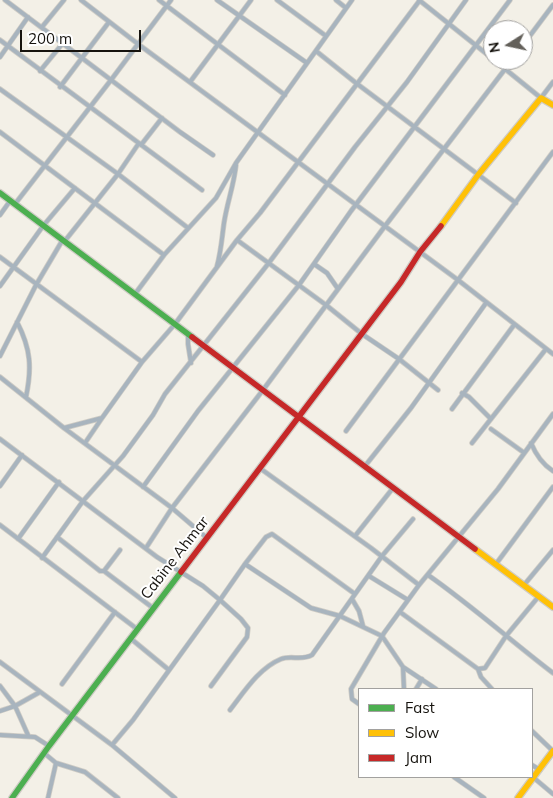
<!DOCTYPE html>
<style>
body{margin:0}
#map{position:relative;width:553px;height:798px;overflow:hidden;background:#f3f0e7;font-family:Mulish,sans-serif}
canvas{display:block}
.legend{position:absolute;left:358px;top:688px;width:175px;height:90px;box-sizing:border-box;background:#fff;border:1px solid #a2a19f;margin:0;padding:6px 9px;list-style:none;font-size:15px;color:#16130e}
.legend li{display:flex;align-items:center;gap:10px;height:25px}
.legend b{width:25px;border:1px solid #a2a19f}
.north{position:absolute;left:483px;top:20px;width:50px;height:50px;box-sizing:border-box;background:#fff;border:1px solid #a2a19f;border-radius:50%;rotate:260deg;font-size:14px;font-weight:700;line-height:20px;text-align:center;color:#16130e}
.north::after{content:'';display:block;margin:auto;width:18px;height:22px;background:#63605a;clip-path:polygon(50% 0,100% 100%,50% 72%,0 100%)}
.scale{position:absolute;left:20px;top:30px;width:121px;height:22px;box-sizing:border-box;border:2px solid #16130e;border-top:0;padding-left:6px;font-size:15px;line-height:18px;white-space:nowrap;color:#16130e;-webkit-text-stroke:4px #fff;paint-order:stroke}
</style>
<div id="map">
<canvas width="553" height="798"></canvas>
<ul class="legend">
<li><b style="height:6px;background:#4caf50"></b>Fast</li>
<li><b style="height:6px;background:#ffc107"></b>Slow</li>
<li><b style="height:6px;background:#c62828"></b>Jam</li>
</ul>
<div class="north">N</div>
<div class="scale">200 m</div>
</div>
<script>
const c = document.querySelector('canvas').getContext('2d');
c.lineJoin = 'round';
function strokePath(path, color, width, dash) {
  c.strokeStyle = color;
  c.lineWidth = width;
  c.lineCap = dash ? 'butt' : 'round';
  c.setLineDash(dash || []);
  c.stroke(path);
}
function drawText(font, color, halo, rows, align = 'center') {
  c.font = font + ' Mulish,sans-serif';
  c.lineWidth = 4;
  c.setLineDash([]);
  c.textBaseline = 'middle';
  c.strokeStyle = halo;
  c.fillStyle = color;
  for (const [text, x, y, turn = 0] of rows) {
    c.save();
    c.translate(x, y);
    c.rotate((+turn || 0) * Math.PI / 180);
    c.textAlign = isNaN(turn) ? turn : align;
    if (halo) c.strokeText(text, 0, 0);
    c.fillText(text, 0, 0);
    c.restore();
  }
}
const street = new Path2D(`
 M5,0L180,132L213,155
 M81,0L138,44L458,280L553,354
 M159,0L285,95
 M217,0L307,63
 M277,0L326,36
 M336,0L346,8
 M419,0L493,59
 M42,27L64,0
 M0,40L202,190
 M523,45L553,5
 M316,51L356,83L516,203
 M0,57L28,17
 M494,60L541,98L553,82
 M40,71L63,43
 M190,82L251,0
 M60,87L109,22
 M0,89L118,174L188,228
 M0,132L164,255
 M141,145L162,118
 M15,204L111,80L171,0
 M0,215L10,201
 M237,240L326,305L362,334L399,359L438,390
 M64,242L118,174L139,143
 M0,257L142,362L175,324L237,240L260,213L420,0
 M314,264L327,273L338,289
 M217,266C221,252 222,237 224,223C227,203 234,185 236,165
 M0,286L43,226L75,188
 M135,294L164,255L216,198L236,163L352,0
 M17,322C31,349 32,368 26,397
 M188,334V344L191,363
 M0,356L36,285L62,241
 M0,377L64,428L172,508L207,538
 M462,393L469,397L491,419
 M452,409L514,325
 M64,428L102,418L142,362
 M491,429L523,452
 M346,431L553,152
 M0,439L157,557L203,586L220,600L245,564L311,608L340,616L382,636L403,667L436,689
 M85,443L102,418
 M472,443L546,349
 M531,443C536,455 542,464 553,471
 M365,466L411,408L486,303
 M261,469L371,548L419,585
 M0,486L22,455
 M143,487L198,411L299,285L351,211L510,0
 M0,525L137,629
 M355,536L393,488
 M57,537L100,571H104L120,550
 M18,539L59,482
 M146,548L172,508L263,390L385,226L512,60
 M42,558L83,501L123,456L153,415L165,394L268,264L355,147L407,82L466,0
 M245,564L266,537L272,534L355,594
 M496,564L553,487
 M104,571L153,608
 M428,575C471,605 511,641 553,673
 M369,576L408,600
 M524,585L553,550
 M352,599L359,611L363,626
 M400,612L478,669L485,668L506,636L539,596
 M130,638L169,670
 M0,662L112,745L175,798
 M403,667L404,689
 M478,669L481,677L492,689
 M62,684L115,612
 M0,686L15,706L28,735
 M416,689L422,679
 M359,704L352,699L351,689L384,633L419,585L498,489L553,414
 M230,710C244,692 259,668 281,659C291,655 302,661 312,655L382,556L413,519
 M0,711L15,706L40,692
 M532,731L553,751
 M0,735L35,737L49,746
 M112,745L133,720L220,600L241,619L248,628L247,637L211,686
 M44,753L56,763L85,772L118,798
 M532,765L540,770
 M454,777L484,798
 M534,778L553,794
 M48,798L56,763`);
const fast = new Path2D(`
 M0,193L192,337
 M12,798L49,746L181,572`);
const slow = new Path2D(`
 M441,226L478,175L541,98L553,105
 M475,549L553,607
 M518,798L553,751`);
const jam = new Path2D(`
 M192,337L475,549
 M181,572L401,282L420,252L441,226`);
strokePath(street, '#cfccc5', 5.5);
strokePath(fast, '#cfccc5', 8);
strokePath(slow, '#cfccc5', 8);
strokePath(jam, '#cfccc5', 8);
strokePath(street, '#a8b4be', 4);
strokePath(fast, '#4caf50', 5.5);
strokePath(slow, '#ffc107', 5.5);
strokePath(jam, '#c62828', 5.5);
drawText('15px', '#16130e', '#fff', [
 ["Cabine Ahmar",175,558,-52]
]);
</script>
